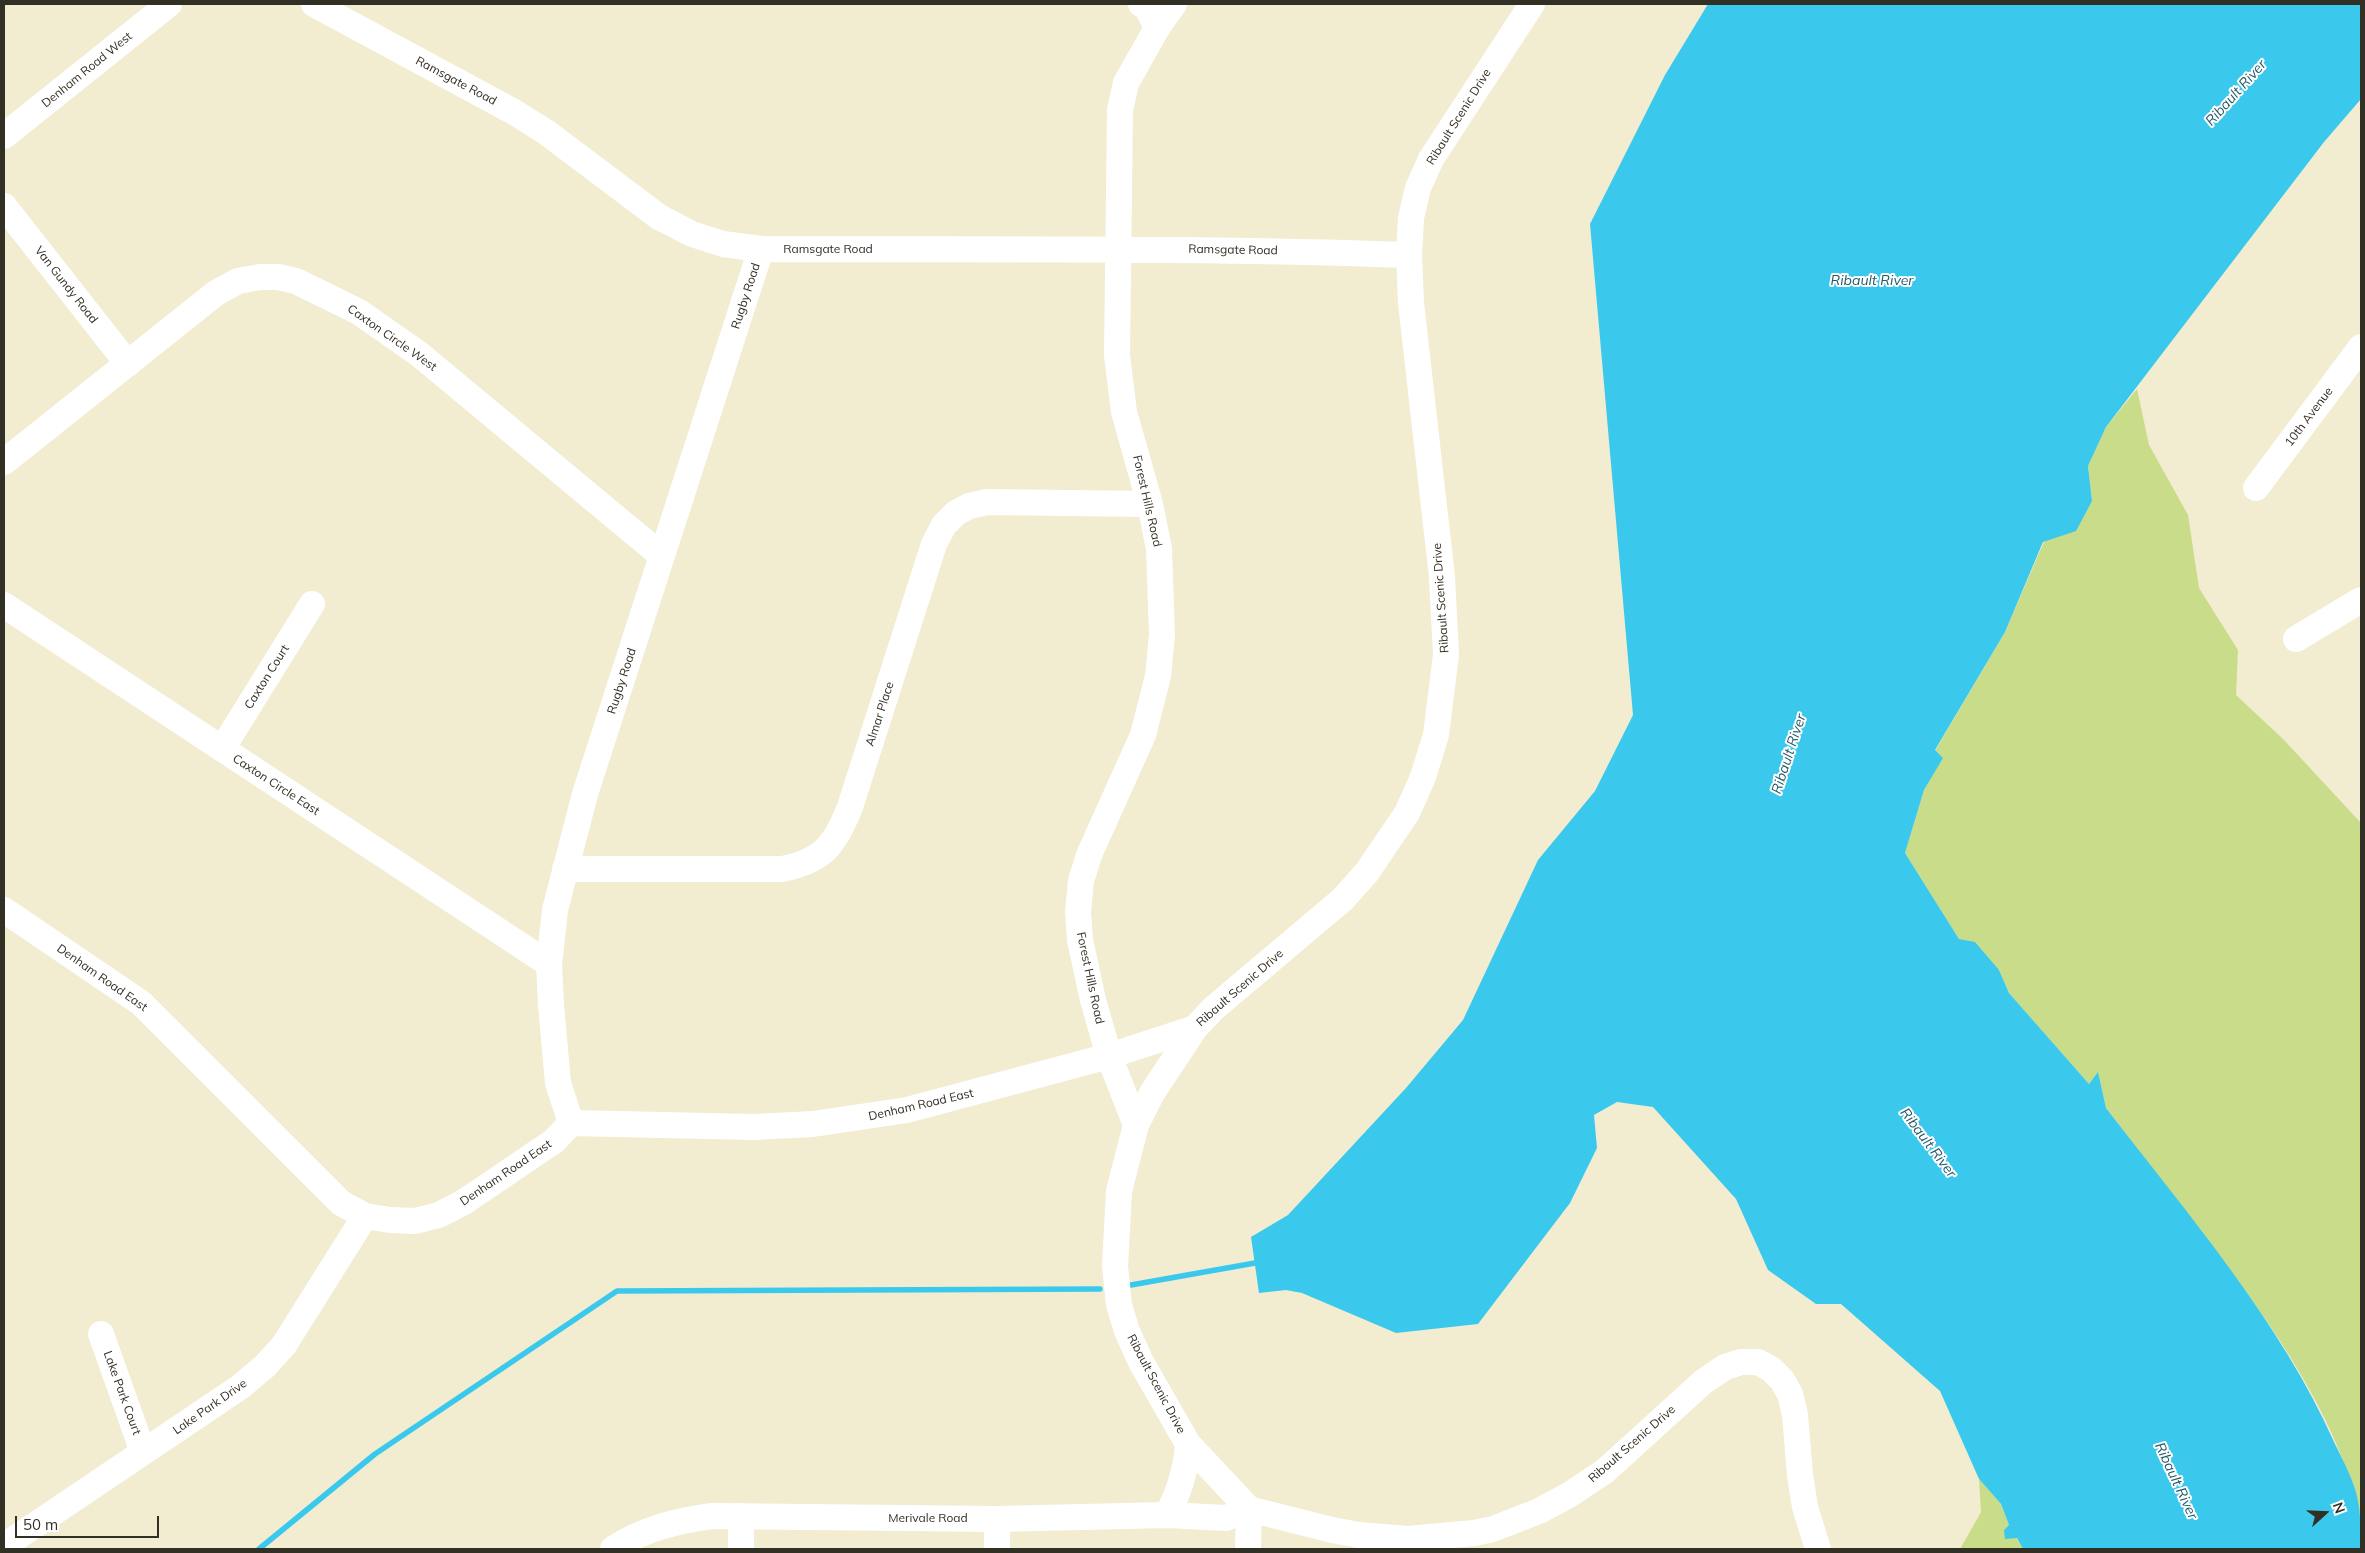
<!DOCTYPE html>
<style>
body{margin:0}
#map{position:relative;width:2365px;height:1553px;overflow:hidden;background:#f2ecd1;font-family:Mulish,sans-serif}
canvas{display:block}
.frame{position:absolute;inset:0;border:5px solid #322f25;pointer-events:none}
.north{position:absolute;left:2300px;top:1488px;width:50px;height:50px;-webkit-text-stroke:4px #fff;paint-order:stroke;rotate:70deg;font-size:14px;font-weight:700;line-height:20px;text-align:center;color:#322f25}
.north::after{content:'';display:block;margin:auto;width:18px;height:22px;background:#322f25;clip-path:polygon(50% 0,100% 100%,50% 72%,0 100%)}
.scale{position:absolute;left:15px;top:1516px;width:144px;height:22px;box-sizing:border-box;border:2px solid #322f25;border-top:0;padding-left:6px;font-size:15px;line-height:18px;white-space:nowrap;color:#322f25;-webkit-text-stroke:4px #fff;paint-order:stroke}
</style>
<div id="map">
<canvas width="2365" height="1553"></canvas>
<div class="frame"></div>
<div class="north">N</div>
<div class="scale">50 m</div>
</div>
<script>
const c = document.querySelector('canvas').getContext('2d');
c.lineJoin = 'round';
function fillPath(path, color) {
  c.fillStyle = color;
  c.fill(path, 'evenodd');
}
function strokePath(path, color, width, dash) {
  c.strokeStyle = color;
  c.lineWidth = width;
  c.lineCap = dash ? 'butt' : 'round';
  c.setLineDash(dash || []);
  c.stroke(path);
}
function drawText(font, color, halo, rows, align = 'center') {
  c.font = font + ' Mulish,sans-serif';
  c.lineWidth = 4;
  c.setLineDash([]);
  c.textBaseline = 'middle';
  c.strokeStyle = halo;
  c.fillStyle = color;
  for (const [text, x, y, turn = 0] of rows) {
    c.save();
    c.translate(x, y);
    c.rotate((+turn || 0) * Math.PI / 180);
    c.textAlign = isNaN(turn) ? turn : align;
    if (halo) c.strokeText(text, 0, 0);
    c.fillText(text, 0, 0);
    c.restore();
  }
}
fillPath(new Path2D(`
 M2137,389L2149,445L2188,515L2199,588L2238,650L2236,695L2284,740L2361,823V1519C2338,1414 2267,1318 2203,1234C2170,1192 2138,1150 2106,1108L2098,1073L2089,1084L2009,993L1999,970L1959,939L1905,853L1924,790L1942,758L1935,751L2005,632L2044,542L2092,501L2088,466L2106,427Z
 M1979,1479L2001,1504L2009,1525L2023,1549H1960L1981,1512Z`), '#c9dc8a');
fillPath(new Path2D(`
 M1708,4H2361V99L2324,142L2106,427L2088,466L2092,501L2076,531L2043,542L2005,632L1935,750L1943,758L1924,790L1905,853L1959,939L1975,942L1999,970L2009,993L2089,1084L2098,1072L2106,1108C2188,1215 2280,1320 2335,1444C2342,1458 2349,1472 2354,1486C2361,1506 2361,1528 2361,1549H2023L2017,1538L2005,1539L2004,1530L2009,1525L2001,1504L1979,1479L1940,1391L1841,1304H1816L1768,1270L1736,1199L1653,1107L1617,1102L1594,1115L1597,1148L1570,1203L1478,1324L1396,1333L1302,1293L1286,1290L1259,1293L1251,1237L1288,1215L1406,1088L1463,1020L1538,860L1595,791L1633,715L1590,224L1665,75Z`), '#3ac9ec');
strokePath(new Path2D(`
 M1131,1285L1255,1263
 M259,1549L375,1454L617,1291L1100,1289`), '#3ac9ec', 5.5);
strokePath(new Path2D(`
 M314,4L514,112L546,132L659,217L692,234L723,244L761,249C977,250 1193,247 1409,255
 M1141,4L1147,8L1157,28L1126,83L1120,110L1117,355L1124,412L1150,504L1159,549L1162,635L1158,676L1143,735L1089,855L1081,881L1078,912L1080,940L1093,1000L1109,1056L1136,1125L1119,1191L1115,1266L1119,1305L1127,1331L1141,1362L1188,1444L1249,1509L1332,1530L1359,1535L1408,1539L1474,1533L1493,1529L1539,1511L1569,1495L1605,1471L1703,1382L1725,1367L1741,1362H1758L1771,1369L1782,1380L1790,1394L1795,1415L1800,1475L1805,1507L1818,1549
 M1157,28L1174,4
 M4,136L169,4
 M4,206L128,364
 M4,462L216,293L238,281L260,277H278L296,281L359,312L419,354L662,556
 M2256,488L2361,347
 M4,605L549,964
 M2296,639L2361,600
 M222,749L312,604
 M565,869H782C823,861 835,845 850,807L934,544L944,525L956,513L969,506L987,502L1150,504
 M4,910L141,1003L341,1203L365,1216L390,1220L415,1221L439,1215L464,1202L554,1141L571,1123L754,1127L813,1124L907,1110L1109,1056L1195,1028L1214,1008L1343,899L1367,872L1407,813L1423,777L1436,735L1446,655L1442,577L1411,303L1409,255L1411,218L1418,188L1431,159L1532,4
 M571,1123L558,1083L551,1005L549,964L555,910L585,794L761,249
 M1136,1125L1152,1093L1195,1028
 M101,1334L143,1452
 M1167,1515C1180,1491 1186,1470 1188,1444
 M4,1546L240,1387L265,1366L284,1345L365,1216
 M613,1549C643,1529 676,1521 712,1516L997,1519L1167,1515L1226,1518L1249,1509L1248,1549
 M741,1549V1516
 M997,1549V1519`), '#fff', 26);
drawText('12px', '#322f25', '#fff', [
 ["Denham Road West",87,70,-39],
 ["Ramsgate Road",456,81,28],
 ["Ribault Scenic Drive",1459,117,-58],
 ["Ramsgate Road",828,249],
 ["Ramsgate Road",1233,250,1],
 ["Van Gundy Road",66,285,52],
 ["Rugby Road",746,296,-72],
 ["Caxton Circle West",392,338,35],
 ["10th Avenue",2309,417,-53],
 ["Forest Hills Road",1147,501,77],
 ["Ribault Scenic Drive",1441,598,-94],
 ["Caxton Court",267,677,-58],
 ["Rugby Road",622,681,-72],
 ["Almar Place",880,714,-72],
 ["Caxton Circle East",276,785,33],
 ["Denham Road East",102,978,35],
 ["Forest Hills Road",1090,978,78],
 ["Ribault Scenic Drive",1240,988,-41],
 ["Denham Road East",921,1105,-13],
 ["Denham Road East",506,1173,-34],
 ["Ribault Scenic Drive",1156,1384,62],
 ["Lake Park Court",122,1393,70],
 ["Lake Park Drive",210,1407,-35],
 ["Ribault Scenic Drive",1632,1444,-41],
 ["Merivale Road",928,1518]
]);
drawText('italic 14px', '#225a69', '#fff', [
 ["Ribault River",2236,93,-48],
 ["Ribault River",1872,281],
 ["Ribault River",1789,754,-72],
 ["Ribault River",1928,1143,53],
 ["Ribault River",2176,1481,65]
]);
</script>
